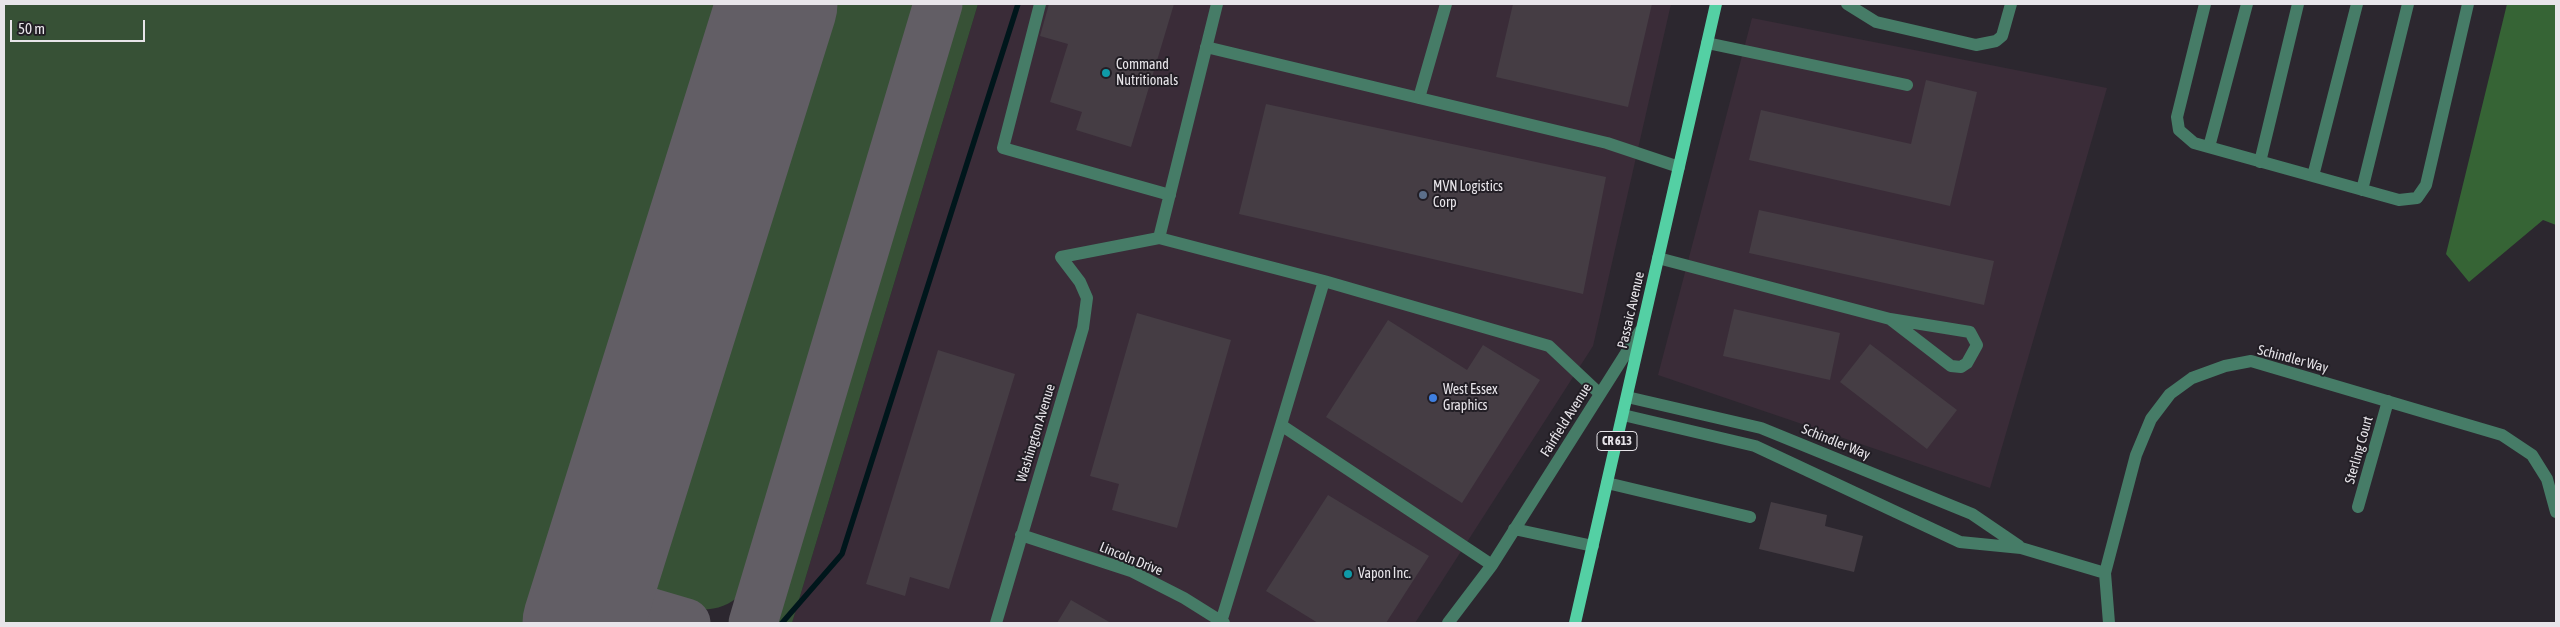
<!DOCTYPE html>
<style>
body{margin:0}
#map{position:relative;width:2560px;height:627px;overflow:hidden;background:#2c272f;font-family:"Asap Condensed",sans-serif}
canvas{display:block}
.frame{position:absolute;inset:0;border:5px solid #e8e5ea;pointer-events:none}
.scale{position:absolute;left:10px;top:20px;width:135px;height:22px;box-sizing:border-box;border:2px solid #e8e5ea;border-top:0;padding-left:6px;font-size:15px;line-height:18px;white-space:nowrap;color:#e8e5ea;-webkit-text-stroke:4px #221e25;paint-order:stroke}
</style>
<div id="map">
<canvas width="2560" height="627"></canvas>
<div class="frame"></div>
<div class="scale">50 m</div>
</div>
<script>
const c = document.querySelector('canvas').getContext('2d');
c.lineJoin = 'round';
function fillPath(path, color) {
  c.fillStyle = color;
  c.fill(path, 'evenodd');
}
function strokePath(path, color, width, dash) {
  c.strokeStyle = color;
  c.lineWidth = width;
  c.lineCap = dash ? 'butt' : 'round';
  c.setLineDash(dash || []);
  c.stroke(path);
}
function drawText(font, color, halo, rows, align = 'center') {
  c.font = font + ' "Asap Condensed",sans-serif';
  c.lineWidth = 4;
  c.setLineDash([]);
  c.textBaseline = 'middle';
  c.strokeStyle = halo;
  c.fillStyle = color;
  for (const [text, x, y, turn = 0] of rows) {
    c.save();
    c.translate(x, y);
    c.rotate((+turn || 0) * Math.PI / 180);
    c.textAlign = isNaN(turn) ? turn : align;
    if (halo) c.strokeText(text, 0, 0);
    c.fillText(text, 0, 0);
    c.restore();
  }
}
fillPath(new Path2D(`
 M978,4H1671L1593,346L1415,623H792Z
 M1752,18L2107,88L1990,488L1658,375Z`), '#3a2c38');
fillPath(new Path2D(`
 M4,4H730L546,623H4Z
 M802,4H921L754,562C751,571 747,587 741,594C718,617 684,612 660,594C654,590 647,585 644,578C638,567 640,552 641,540Z
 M955,4H978L792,623H770Z`), '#375136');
fillPath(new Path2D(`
 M2507,4H2556V225L2543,220L2469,282L2446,254Z`), '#366435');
strokePath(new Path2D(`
 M782,623L842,554L1018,4`), '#00161b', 5.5);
strokePath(new Path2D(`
 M591,595L686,623
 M753,623L938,4`), '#625e65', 49);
strokePath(new Path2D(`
 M583,623L777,4`), '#625e65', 121);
fillPath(new Path2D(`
 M1049,4H1174L1131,147L1076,130L1082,112L1050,102L1068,44L1040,36Z
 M1513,4H1652L1628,107L1496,77Z
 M1926,80L1977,92L1950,206L1749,160L1761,110L1911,144Z
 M1266,104L1606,177L1583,294L1239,214Z
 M1759,210L1994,261L1984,305L1749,253Z
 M1734,309L1840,333L1830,380L1723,356Z
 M1137,313L1231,340L1177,528L1112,510L1119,484L1090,476Z
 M1388,320L1467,370L1483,345L1540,380L1462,503L1326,417Z
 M1870,344L1957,410L1927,449L1840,382Z
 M938,350L1015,374L949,589L910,577L905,596L866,584Z
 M1328,495L1429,556L1386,623H1318L1266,591Z
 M1771,502L1827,515L1825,526L1863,536L1854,572L1759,549Z
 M1071,600L1111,623H1057Z`), '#453d44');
strokePath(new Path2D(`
 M1040,4L1003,148L1170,195
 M1217,4L1159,238L1324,281L1549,346L1600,394
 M1847,4L1876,22L1976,45L1996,41L2002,36L2011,4
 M2205,4L2177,117L2179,130L2194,143L2399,200L2417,198L2426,185L2468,4
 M1707,43L1907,85
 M1206,47L1607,143L1679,167
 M1419,98L1446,4
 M2209,147L2247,4
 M2260,162L2298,4
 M2313,176L2357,4
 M2362,190L2408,4
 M1658,258L1890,319L1951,366L1961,367L1967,363L1977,345L1970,332L1890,319
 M1627,397L1761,428L1972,514L2019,546
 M1623,415L1755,446L1960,542L2021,548L2105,573
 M1281,425L1324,281
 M1607,483L1750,517
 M2358,507L2388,401
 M1514,529L1593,546
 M1021,535L1131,571L1184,598L1224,623
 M1221,622L1281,425L1492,565
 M996,623L1083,328L1087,298L1080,282L1061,257L1159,238
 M1448,623L1492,565L1640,331
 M2109,623L2105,573L2136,455L2151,419L2170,394L2192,378L2225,366L2251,361L2502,435L2532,455L2547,479L2556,512`), '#467c67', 12);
strokePath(new Path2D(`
 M1575,623L1716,4`), '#54d0a4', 12);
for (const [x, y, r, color] of [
 [1106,73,5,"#0f9aa8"],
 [1423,195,5,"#5c6f8a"],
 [1433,398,5,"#3f7fe0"],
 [1348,574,5,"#0f9aa8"]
]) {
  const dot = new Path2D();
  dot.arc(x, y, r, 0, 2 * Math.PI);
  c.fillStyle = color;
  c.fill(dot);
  strokePath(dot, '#221e25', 2);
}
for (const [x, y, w] of [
 [1617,441,40]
]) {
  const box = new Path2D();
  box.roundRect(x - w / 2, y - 9.5, w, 19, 4);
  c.fillStyle = '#221e25';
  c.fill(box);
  strokePath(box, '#e8e5ea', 1);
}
drawText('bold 12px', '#e8e5ea', null, [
 ["CR 613",1617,441]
]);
drawText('14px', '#e8e5ea', '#221e25', [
 ["Command",1116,65],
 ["Nutritionals",1116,81],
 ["MVN Logistics",1433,187],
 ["Corp",1433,203],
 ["West Essex",1443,390],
 ["Graphics",1443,406],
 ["Vapon Inc.",1358,574]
], 'left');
drawText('14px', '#e8e5ea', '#221e25', [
 ["Passaic Avenue",1631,310,-77],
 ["Schindler Way",2293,359,15],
 ["Fairfield Avenue",1566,420,-58],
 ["Washington Avenue",1036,433,-73],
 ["Schindler Way",1836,442,22],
 ["Sterling Court",2359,450,-74],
 ["Lincoln Drive",1131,559,22]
]);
</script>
